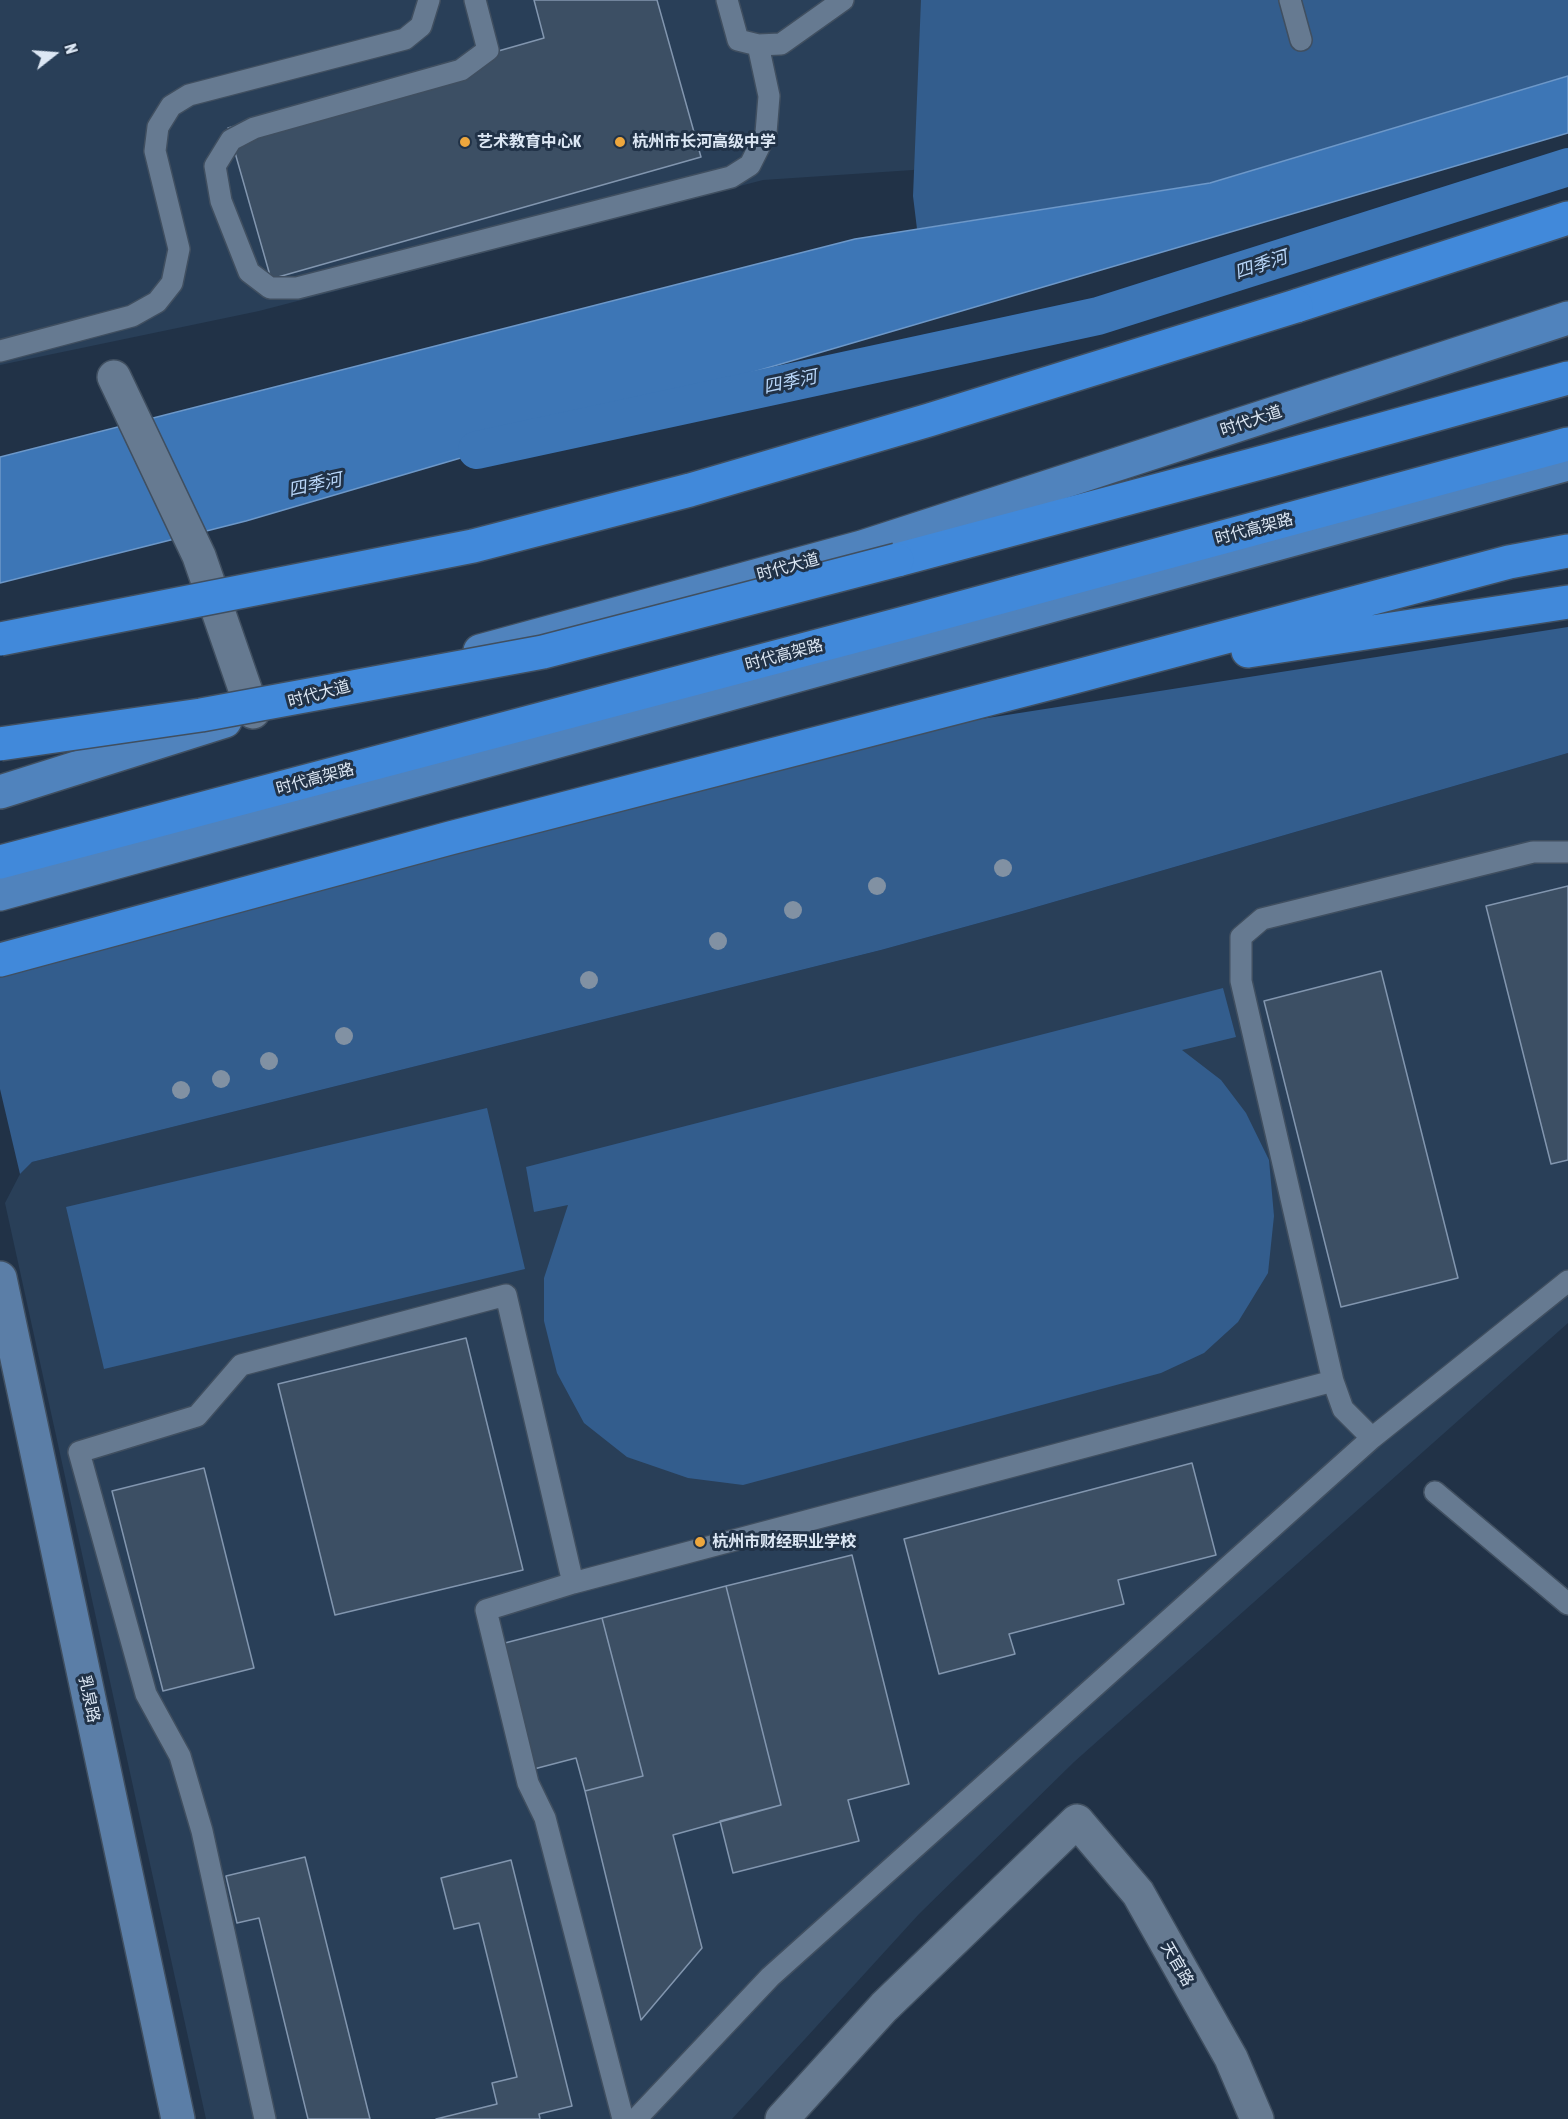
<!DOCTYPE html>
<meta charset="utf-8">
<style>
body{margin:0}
#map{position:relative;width:1568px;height:2119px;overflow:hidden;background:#213247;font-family:"Asap Condensed",sans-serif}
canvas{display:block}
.north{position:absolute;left:24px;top:24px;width:60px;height:60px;-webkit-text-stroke:4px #213247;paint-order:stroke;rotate:73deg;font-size:16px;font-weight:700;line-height:24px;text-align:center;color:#dce7f4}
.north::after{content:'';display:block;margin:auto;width:21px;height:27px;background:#dce7f4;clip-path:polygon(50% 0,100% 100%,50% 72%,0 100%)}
</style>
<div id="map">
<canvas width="1568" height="2119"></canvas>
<div class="north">N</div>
</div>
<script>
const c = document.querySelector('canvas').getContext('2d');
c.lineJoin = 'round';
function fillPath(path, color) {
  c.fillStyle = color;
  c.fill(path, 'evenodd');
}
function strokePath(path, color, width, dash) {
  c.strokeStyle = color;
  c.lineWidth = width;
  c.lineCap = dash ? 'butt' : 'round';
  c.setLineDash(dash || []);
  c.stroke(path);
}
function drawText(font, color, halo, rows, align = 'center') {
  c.font = font + ' "Asap Condensed","Noto Sans SC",sans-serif';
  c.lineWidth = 6;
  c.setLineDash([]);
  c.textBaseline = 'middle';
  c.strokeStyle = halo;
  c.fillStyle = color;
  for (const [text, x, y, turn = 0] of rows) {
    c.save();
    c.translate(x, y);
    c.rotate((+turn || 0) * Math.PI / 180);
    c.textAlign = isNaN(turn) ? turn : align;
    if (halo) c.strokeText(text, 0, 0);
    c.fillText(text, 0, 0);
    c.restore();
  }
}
fillPath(new Path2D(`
 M0,0H1568L1280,86L913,170L763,180L259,311L0,365Z
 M1568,753V1323L1074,1762L919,1914L732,2119H206L5,1203L20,1174L32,1162L881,950L1019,912Z`), '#293f58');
fillPath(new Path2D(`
 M921,0H1568V76L1210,183L917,229L913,196Z
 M1568,627V753L1019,912L881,950L32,1162L20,1174L0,1089V972L962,722Z
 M1223,988L1236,1037L1182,1050L1221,1080L1246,1113L1269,1160L1274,1216L1268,1273L1238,1322L1204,1353L1161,1373L743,1485L688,1478L627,1457L584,1423L557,1373L544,1321V1278L568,1205L534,1212L526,1167Z
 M487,1108L525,1269L104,1369L66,1207Z`), '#335d8d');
const water = new Path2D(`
 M1568,76V133L246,521L0,583V457L855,239L1210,183Z`);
fillPath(water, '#3d76b6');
strokePath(water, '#6d98c9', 1.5);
strokePath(new Path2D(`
 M477,450L1098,316L1568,167`), '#3d76b6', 38);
const building = new Path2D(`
 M534,0H657L701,157L271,279L228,128L544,38Z
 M1568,886V1160L1551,1164L1486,906Z
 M1381,971L1458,1278L1341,1307L1264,1001Z
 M466,1338L523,1570L335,1615L278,1384Z
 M1192,1463L1216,1555L1118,1580L1124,1604L1009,1634L1015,1654L939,1674L904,1539Z
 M204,1468L254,1668L163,1691L112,1491Z
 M852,1555L909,1784L848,1800L859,1841L733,1873L720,1821L781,1805L726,1586Z
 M726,1586L781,1805L673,1835L702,1948L641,2020L585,1791L643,1776L602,1618Z
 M602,1618L643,1776L585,1791L576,1758L534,1769L501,1644Z
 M305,1857L370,2119H308L259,1918L237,1923L226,1876Z
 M511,1860L572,2106L539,2114L540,2119H436L497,2104L492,2083L517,2077L479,1923L454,1929L441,1878Z`);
fillPath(building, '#3c4f64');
strokePath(building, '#8296af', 1.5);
const lane = new Path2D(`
 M475,0L488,50L461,70L254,128L231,140L215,166L221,201L249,272L270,288H297L731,177L750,165L766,133L769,96L758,45
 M727,0L738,40L758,45L781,44L843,0
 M1290,0L1301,40
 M0,351L132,316L157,302L172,283L179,249L155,151L158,127L171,106L189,95L405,39L421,26L429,0
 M1372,1438L1343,1409L1333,1381L1241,981V937L1262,919L1533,852H1568
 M1435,1492L1568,1604
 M265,2119L202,1831L180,1756L146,1694L79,1452L197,1416L241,1365L506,1295L573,1583
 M623,2119L545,1818L528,1783L486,1610L573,1583L1333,1381
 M636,2119L770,1977L1372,1438L1568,1281`);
const street = new Path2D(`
 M114,377L199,556L253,712
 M782,2119L884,2007L1077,1821L1138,1893L1231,2058L1257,2119`);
const secondary = new Path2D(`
 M0,1278L178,2119`);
const primary = new Path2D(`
 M480,651L862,547L1568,318
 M0,792L225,721
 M0,894L1568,464`);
const highway = new Path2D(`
 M1296,306L1568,218
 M897,560L1271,460L1568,378
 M1248,651L1568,602
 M0,862L916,620L1568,444
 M0,960L450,838L1074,677L1509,562L1568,551`);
strokePath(lane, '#404f60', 24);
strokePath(street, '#404f60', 36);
strokePath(secondary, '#404f60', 36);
strokePath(primary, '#404f60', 36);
strokePath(highway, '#404f60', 36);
strokePath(lane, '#667a91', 21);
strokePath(street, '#667a91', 33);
strokePath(secondary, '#5b7ea7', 33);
strokePath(primary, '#5083bd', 33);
strokePath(highway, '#4189da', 33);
const highwayBridge = new Path2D(`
 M0,639L473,546L690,490L929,420L1296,306
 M0,744L201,715L543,652L897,560`);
strokePath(highwayBridge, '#404f60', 36, []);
strokePath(highwayBridge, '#4189da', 33);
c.fillStyle = '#8191a3';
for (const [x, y] of [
 [1003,868],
 [877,886],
 [793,910],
 [718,941],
 [589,980],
 [344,1036],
 [269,1061],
 [221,1079],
 [181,1090]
]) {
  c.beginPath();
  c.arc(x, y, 9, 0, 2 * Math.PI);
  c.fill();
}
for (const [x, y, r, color] of [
 [465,142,6,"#eea73d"],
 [620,142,6,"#eea73d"],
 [700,1542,6,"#eea73d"]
]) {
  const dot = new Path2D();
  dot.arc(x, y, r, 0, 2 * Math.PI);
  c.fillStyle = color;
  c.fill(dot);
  strokePath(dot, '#213247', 2);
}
drawText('bold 16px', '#dce7f4', '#213247', [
 ["艺术教育中心K",477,142],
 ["杭州市长河高级中学",632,142],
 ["杭州市财经职业学校",712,1542]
], 'left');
drawText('16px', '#dce7f4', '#213247', [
 ["时代大道",1251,421,-18],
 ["时代高架路",1254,529,-15],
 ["时代大道",788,567,-15],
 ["时代高架路",784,655,-15],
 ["时代大道",319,694,-15],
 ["时代高架路",315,779,-15],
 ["乳泉路",89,1699,78],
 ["天官路",1177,1964,60]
]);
drawText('italic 18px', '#b8d6f9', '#213247', [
 ["四季河",1261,265,-18],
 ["四季河",790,382,-12],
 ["四季河",315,485,-12]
]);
</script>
